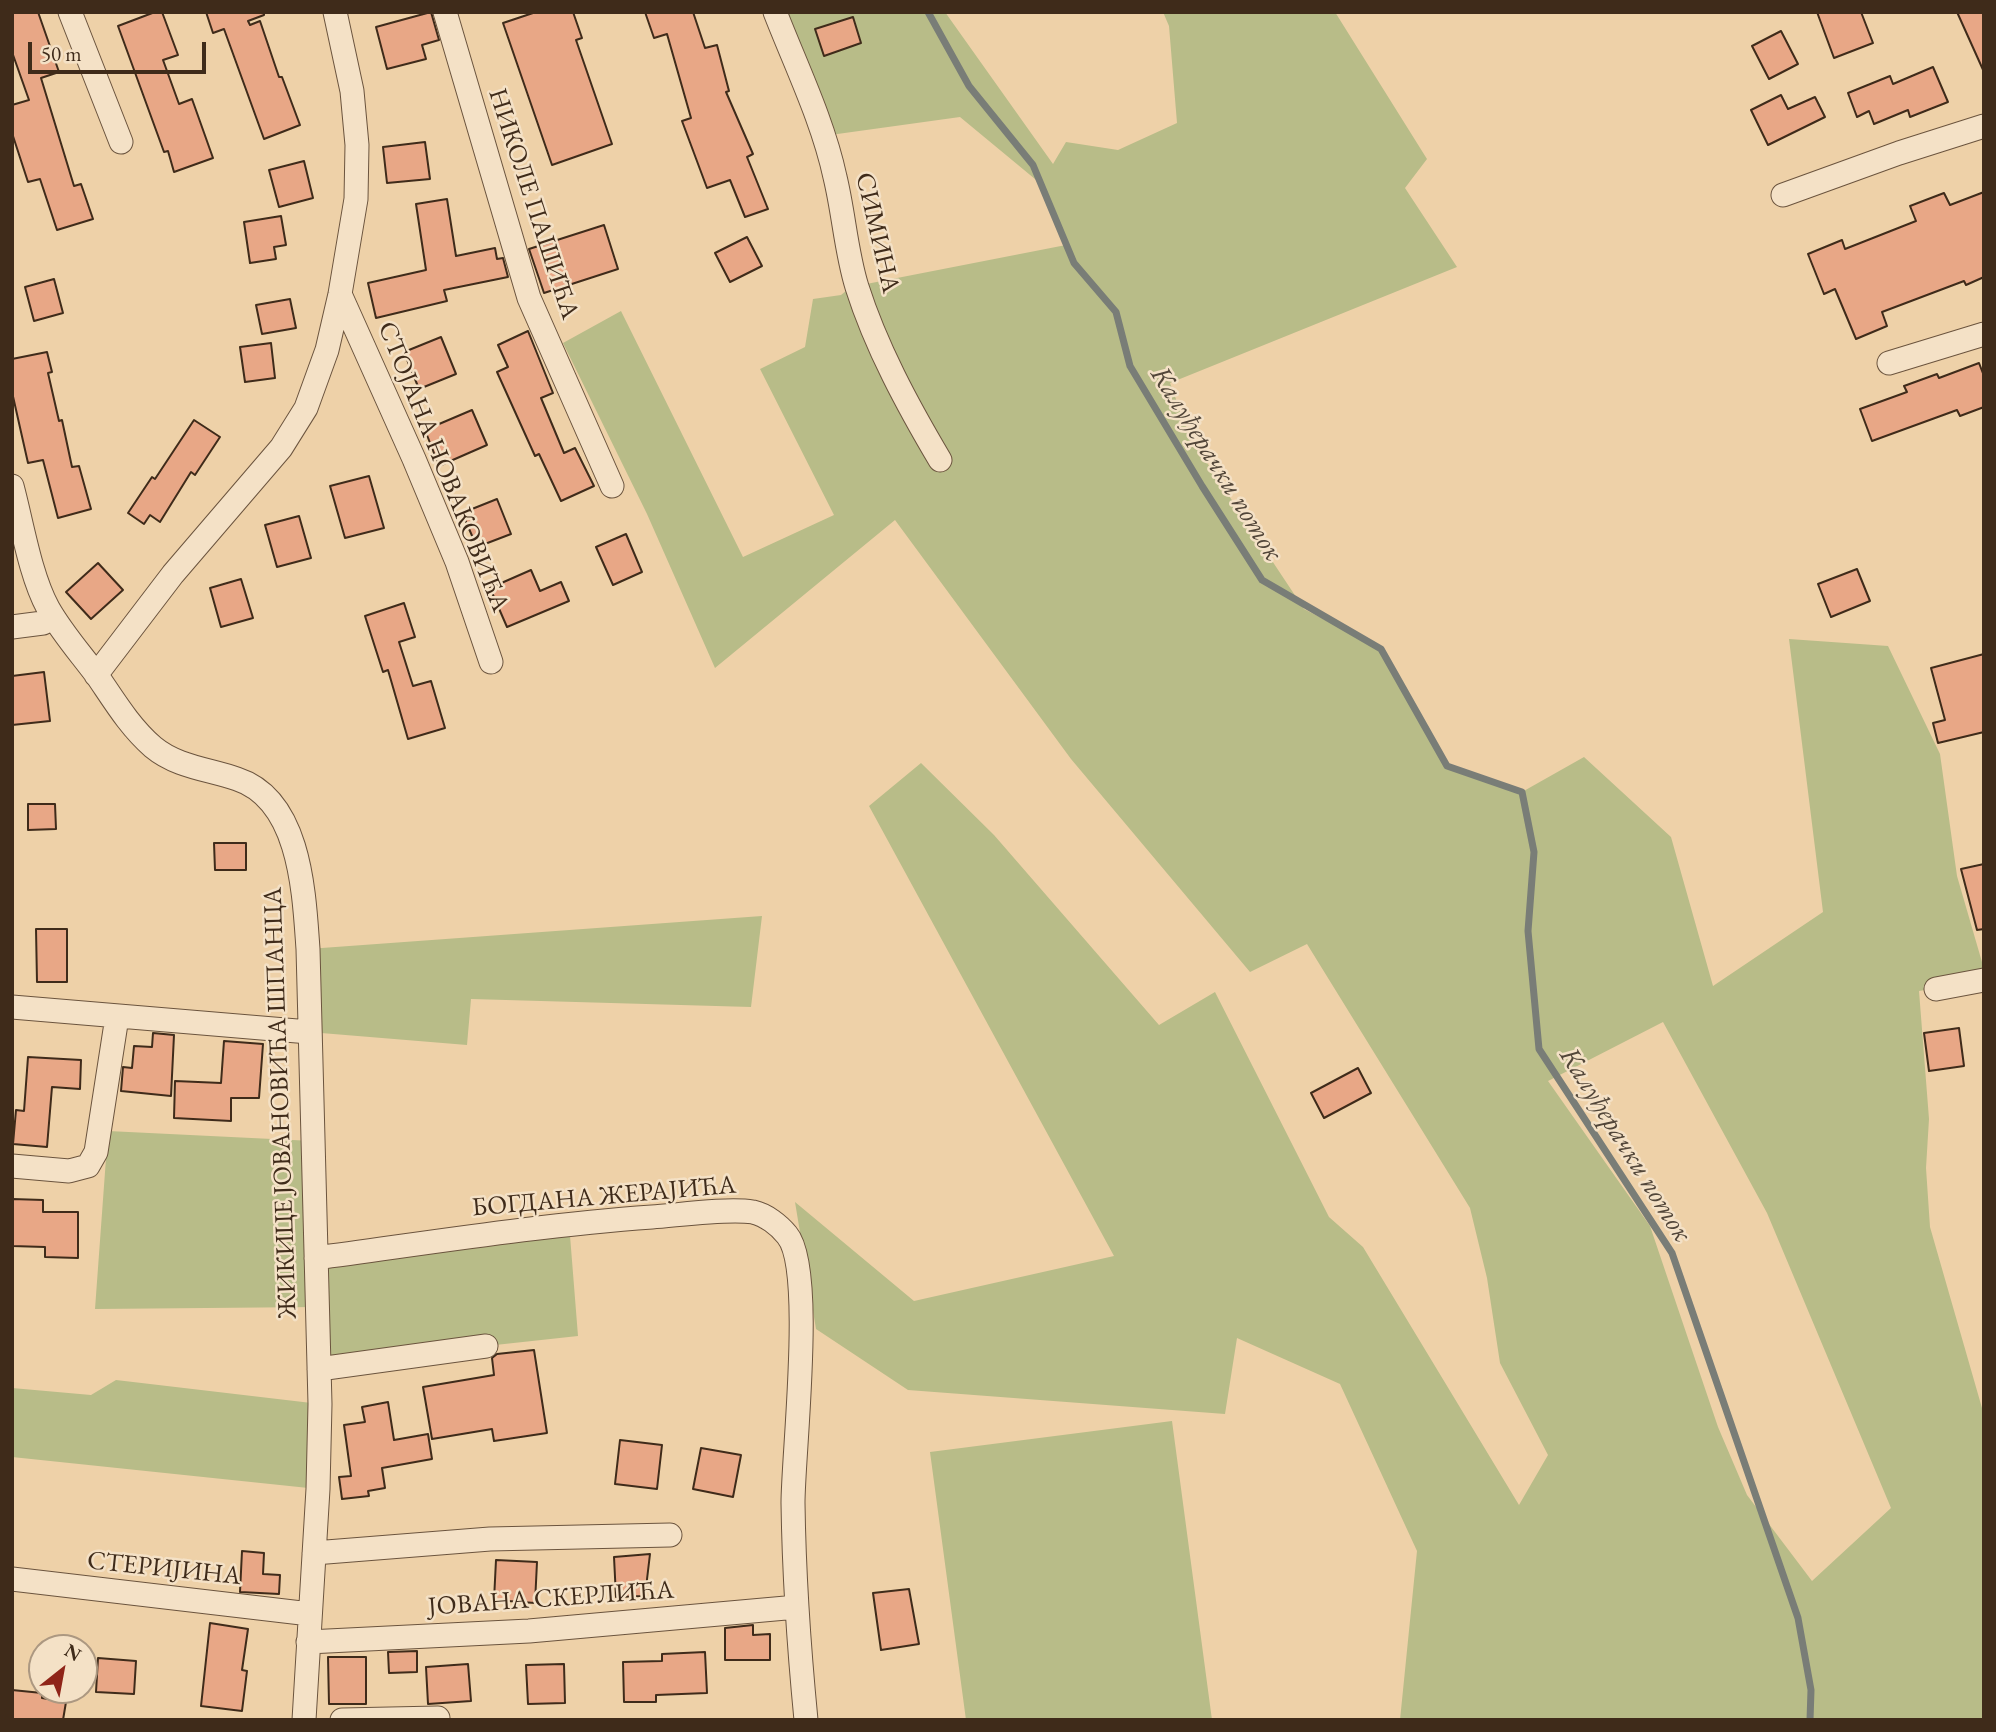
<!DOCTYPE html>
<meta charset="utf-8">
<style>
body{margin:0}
#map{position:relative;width:1996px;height:1732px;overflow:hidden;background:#eed1a8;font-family:"EB Garamond",serif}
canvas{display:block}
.frame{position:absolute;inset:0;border:14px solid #3f2b1a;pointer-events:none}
.north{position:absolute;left:28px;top:1634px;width:70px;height:70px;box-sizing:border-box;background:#f4e1c6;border:2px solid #ac9881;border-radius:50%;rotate:31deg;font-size:19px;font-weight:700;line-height:28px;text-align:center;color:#3f2b1a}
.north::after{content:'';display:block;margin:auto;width:24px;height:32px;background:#8f2418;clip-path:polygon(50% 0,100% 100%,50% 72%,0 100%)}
.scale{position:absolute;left:28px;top:42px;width:178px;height:32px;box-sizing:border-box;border:4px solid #3f2b1a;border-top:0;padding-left:9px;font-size:21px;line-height:24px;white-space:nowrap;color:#3f2b1a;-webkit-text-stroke:5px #f4e1c6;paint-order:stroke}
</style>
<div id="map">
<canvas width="1996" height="1732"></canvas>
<div class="frame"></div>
<div class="north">N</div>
<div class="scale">50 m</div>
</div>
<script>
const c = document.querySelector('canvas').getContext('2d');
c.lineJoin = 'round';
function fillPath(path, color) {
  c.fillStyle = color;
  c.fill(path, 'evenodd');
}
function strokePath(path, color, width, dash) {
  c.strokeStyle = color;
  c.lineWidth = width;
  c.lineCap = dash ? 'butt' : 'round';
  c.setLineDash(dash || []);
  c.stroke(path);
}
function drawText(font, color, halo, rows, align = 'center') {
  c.font = font + ' "EB Garamond",serif';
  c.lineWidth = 5;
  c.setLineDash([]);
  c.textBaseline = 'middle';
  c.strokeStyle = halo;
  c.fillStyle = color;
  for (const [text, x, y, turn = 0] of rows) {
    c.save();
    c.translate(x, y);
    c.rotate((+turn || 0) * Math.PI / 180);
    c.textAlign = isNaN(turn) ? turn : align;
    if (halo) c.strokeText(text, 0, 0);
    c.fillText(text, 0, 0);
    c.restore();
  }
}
fillPath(new Path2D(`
 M772,12H945L1053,164L1066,142L1118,150L1177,123L1169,26L1163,12H1335L1427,159L1405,188L1457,267L1170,383L1190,437L1304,609L1381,649L1447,766L1522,792L1584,757L1671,837L1713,986L1823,912L1789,639L1888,646L1940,754L1957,876L1984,969V980L1919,991L1929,1119L1926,1168L1930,1227L1984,1415V1720H1400L1417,1551L1340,1384L1237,1338L1225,1414L908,1390L816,1329L795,1202L914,1301L1114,1256L869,806L921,763L994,835L1159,1025L1215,992L1329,1217L1363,1247L1519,1505L1548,1455L1500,1363L1487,1278L1470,1208L1307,944L1250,972L1071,759L895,520L715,668L647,514L563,343L621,311L743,557L834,515L760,369L805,347L813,299L841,295L851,287L1066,245L1041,184L960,117L823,136ZM1663,1022L1767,1213L1891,1508L1812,1581L1747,1495L1718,1427L1650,1226L1548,1081Z
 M762,916L751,1007L471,999L467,1045L309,1032L308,949Z
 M108,1131L313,1141L316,1258L569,1223L578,1336L486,1346L319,1369L317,1307L95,1309Z
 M116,1380L320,1404L318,1489L12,1457V1388L91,1395Z
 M1172,1421L1212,1720H966L930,1452Z`), '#b8bc88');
strokePath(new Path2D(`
 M928,12L969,86L1033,165L1074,263L1116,312L1130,366L1202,486L1262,580L1381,649L1447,766L1522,792L1534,852L1528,931L1539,1049L1672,1253L1798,1618L1811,1690L1810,1720`), '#797d77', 7);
const building = new Path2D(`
 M12,12H38L59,72L41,78L74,186L81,184L93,219L57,230L40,179L28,182L12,133V105L29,100L12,52Z
 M155,12H162L178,55L163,60L179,104L192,99L213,158L174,172L168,151L164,152L118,26Z
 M206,12H264V15L248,21L250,25L260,21L279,77H282L300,125L264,139L224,29L213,33Z
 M431,12L439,40L422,45L426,59L387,69L376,27Z
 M536,12H573L582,38L576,40L612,144L552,165L503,23Z
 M645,12H693L705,48L717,45L729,91L726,92L753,154L747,157L768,209L745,217L730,180L707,188L682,121L691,118L667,34L654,38Z
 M1817,12H1861L1873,43L1834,58Z
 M1957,12H1984V72Z
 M853,17L861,43L824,56L815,29Z
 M1781,31L1798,64L1769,79L1752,46Z
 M1933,67L1948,102L1910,117L1908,110L1874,124L1869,111L1857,117L1848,93L1890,76L1893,84Z
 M1781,95L1788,109L1815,97L1825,117L1768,145L1751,110Z
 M425,142L430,179L387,183L383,147Z
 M304,161L313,198L279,207L269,170Z
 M1984,192V277L1966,285L1964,281L1882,312L1887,326L1856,339L1835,289L1824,294L1808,254L1842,240L1845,249L1916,221L1910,206L1944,193L1950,205Z
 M447,199L456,256L495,248L497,259L503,258L508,277L444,290L447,301L376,318L368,283L426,270L416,204Z
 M281,216L286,245L274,247L276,259L250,263L244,222Z
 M604,225L618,269L544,293L529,249Z
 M747,237L762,266L730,282L715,253Z
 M54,279L63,313L34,321L25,287Z
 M290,299L296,328L262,334L256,305Z
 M528,331L553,393L541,398L564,453L575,448L594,486L561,501L539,454L535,456L497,372L508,367L498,345Z
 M441,337L456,374L419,389L404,352Z
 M271,343L275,378L245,382L240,347Z
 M47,352L52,372L48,373L59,421L62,420L72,467L79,466L91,509L58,518L43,460L28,463L12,392V359Z
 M1979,363L1984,376V407L1960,416L1957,410L1872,441L1860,409L1907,392L1904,386L1937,374L1939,378Z
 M472,410L487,445L439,466L425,430Z
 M194,420L220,437L195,475L191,472L160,522L150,515L144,524L128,513L152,477L155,479Z
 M369,476L384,528L345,538L330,486Z
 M497,499L511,534L477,547L462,513Z
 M299,516L311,558L277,567L265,525Z
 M626,534L642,572L613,585L596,547Z
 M98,563L123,590L91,619L66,592Z
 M1857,569L1870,601L1831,617L1818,584Z
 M531,570L540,591L561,582L569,601L507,627L490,588Z
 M241,579L253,618L221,627L210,588Z
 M404,603L415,637L399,642L413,686L431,681L445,728L408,739L388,670L383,672L365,616Z
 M1984,654V732L1938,743L1933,723L1945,720L1931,668Z
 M44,672L50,721L12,725V676Z
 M28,804H55L56,829L28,830Z
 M214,843H246V870H215Z
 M1984,864V929L1977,930L1961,869Z
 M36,929H67V982H37Z
 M1959,1028L1964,1066L1929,1071L1924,1033Z
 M153,1033L174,1035L171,1096L121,1091L123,1067L132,1068L134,1046L152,1047Z
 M224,1041L263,1044L259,1098H231V1121L174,1118L175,1081L221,1083Z
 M28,1057L81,1060L80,1089L52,1087L47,1147L13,1144L16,1110L24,1111Z
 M1358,1068L1371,1093L1324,1118L1311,1093Z
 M12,1199L43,1200V1212H78V1258L45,1257V1247L12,1246Z
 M534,1350L547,1433L494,1441L492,1429L432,1439L423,1387L494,1375L492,1358L497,1354Z
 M388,1402L394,1440L428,1434L432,1459L382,1468L385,1488L368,1491L369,1496L342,1499L339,1477L351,1476L344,1425L365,1422L362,1407Z
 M620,1440L662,1445L657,1489L615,1484Z
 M701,1448L741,1455L733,1497L693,1489Z
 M242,1551L264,1553L263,1574L280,1575L279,1594L240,1592Z
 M650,1554L645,1596L616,1597L614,1557Z
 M496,1560L537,1562L535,1603L494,1600Z
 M909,1589L919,1644L881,1650L873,1593Z
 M210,1623L248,1629L242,1670L247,1671L242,1711L201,1706Z
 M753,1625V1635L770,1634V1660H725V1628Z
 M417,1651V1672L389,1673L388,1652Z
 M705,1652L707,1693L656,1695V1702H624L623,1662L662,1661V1654Z
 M328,1657H366V1704H329Z
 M98,1658L136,1661L134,1694L96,1692Z
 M468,1664L471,1701L428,1704L426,1667Z
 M564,1664L565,1703L528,1704L526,1665Z
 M12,1690L42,1693V1698L66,1702L63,1720H12Z`);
fillPath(building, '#e8a786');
strokePath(building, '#3f2b1a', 2);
const minor = new Path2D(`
 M70,12L121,142
 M445,12L529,298L612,486
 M775,12C796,66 823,121 835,177C844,214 846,252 857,287C876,347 908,406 940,460
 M1783,195L1899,153L1984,126
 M340,294L414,459L457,562L491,662
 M1889,363L1984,334
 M12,486C22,523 30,575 48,608C62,633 81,654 98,677C115,702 130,727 153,747C177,767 208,769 237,779C301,800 304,894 308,949L320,1404L318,1489L304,1720
 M12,627L43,623L54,618
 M96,675L173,574L281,448L306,408L327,350L340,294L356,199L357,145L352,91L335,12
 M1936,989L1984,980
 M12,1007L309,1032
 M12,1166L69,1171L88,1166L96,1152L117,1017
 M316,1258C428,1243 539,1225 652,1217C679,1215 727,1208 753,1212C766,1215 779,1225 787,1235C815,1268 793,1453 793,1503C794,1575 799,1648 806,1720
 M319,1369L486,1346
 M314,1553L490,1539L670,1535
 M12,1579L310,1614
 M308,1642L529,1631L797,1607
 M342,1720L438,1718`);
strokePath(minor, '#6b543e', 25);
strokePath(minor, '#f4e1c6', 23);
drawText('26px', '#3f2b1a', '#f4e1c6', [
 ["НИКОЛЕ ПАШИЋА",533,204,72],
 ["СИМИНА",877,233,77],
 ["СТОЈАНА НОВАКОВИЋА",443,467,68],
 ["ЖИКИЦЕ ЈОВАНОВИЋА ШПАНЦА",281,1103,-92],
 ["БОГДАНА ЖЕРАЈИЋА",604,1197,-5],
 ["СТЕРИЈИНА",164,1569,6],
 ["ЈОВАНА СКЕРЛИЋА",551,1599,-4]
]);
drawText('italic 28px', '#524639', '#f4e1c6', [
 ["Калуђерачки поток",1216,464,58],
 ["Калуђерачки поток",1625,1145,58]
]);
</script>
